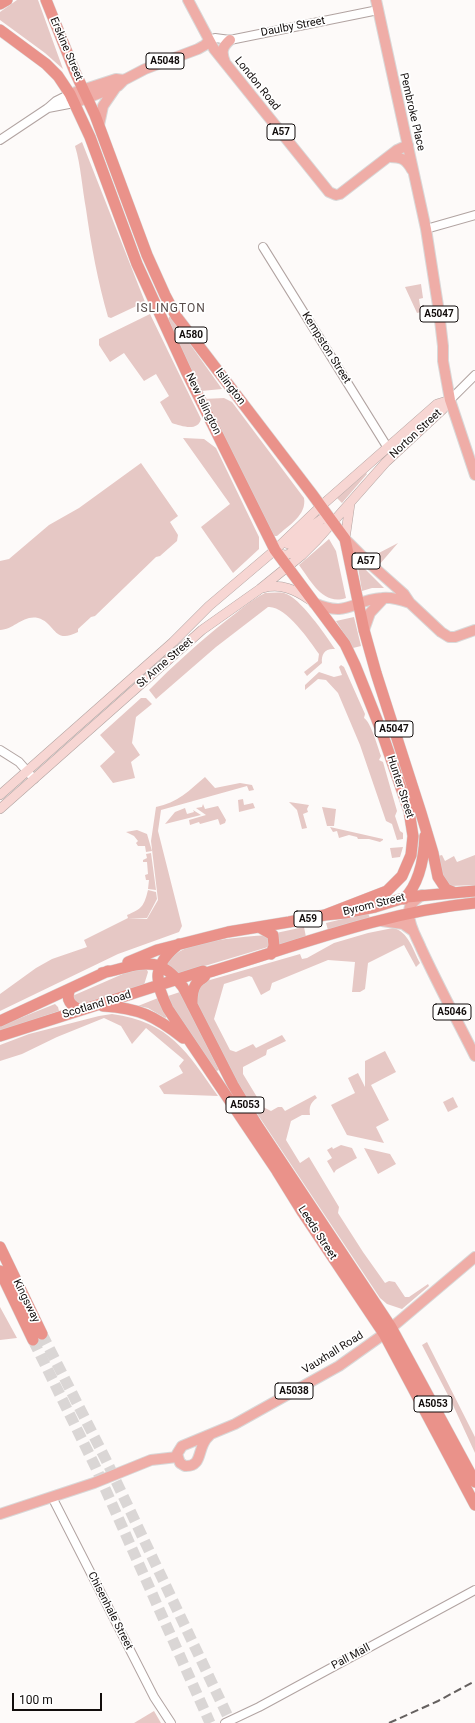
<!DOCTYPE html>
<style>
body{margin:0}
#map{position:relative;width:475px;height:1723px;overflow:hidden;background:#fdfaf9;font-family:Roboto,sans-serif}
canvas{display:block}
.scale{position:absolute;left:12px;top:1693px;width:90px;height:18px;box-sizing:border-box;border:2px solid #120d0c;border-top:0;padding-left:5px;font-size:12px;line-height:14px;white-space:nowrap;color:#120d0c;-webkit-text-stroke:3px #fff;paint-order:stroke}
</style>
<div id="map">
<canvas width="475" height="1723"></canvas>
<div class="scale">100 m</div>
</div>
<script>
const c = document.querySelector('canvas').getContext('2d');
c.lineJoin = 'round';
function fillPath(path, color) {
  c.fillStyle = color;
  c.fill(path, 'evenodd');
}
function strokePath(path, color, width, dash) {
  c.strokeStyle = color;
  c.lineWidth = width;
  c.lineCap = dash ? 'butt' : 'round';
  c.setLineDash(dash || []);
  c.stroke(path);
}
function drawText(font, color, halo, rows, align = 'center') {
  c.font = font + ' Roboto,sans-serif';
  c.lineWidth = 3.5;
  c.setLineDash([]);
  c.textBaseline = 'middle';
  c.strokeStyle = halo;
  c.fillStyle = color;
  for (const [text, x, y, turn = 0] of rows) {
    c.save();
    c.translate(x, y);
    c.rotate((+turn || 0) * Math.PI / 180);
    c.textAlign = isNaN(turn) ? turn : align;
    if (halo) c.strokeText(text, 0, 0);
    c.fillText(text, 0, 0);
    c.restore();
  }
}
fillPath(new Path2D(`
 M17,0H38L63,69L45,53L0,20V12Z
 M82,142L145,302L111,318L108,317C98,282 91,245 86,209C82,188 81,166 75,146Z
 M421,284L423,298L419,299L421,312L417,313L405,287Z
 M150,314L201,419C198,432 181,426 172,423L160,402L169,396L156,374L144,381L124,353L110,362L99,345V339Z
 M170,316L222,389L201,391L167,320Z
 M224,398L232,402L304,498C307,515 289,525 277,536H271L204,399Z
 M183,438L204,439L216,448L259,537V549L233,573L201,527L230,504Z
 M141,463L178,516L170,522L178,535L177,541L160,556L156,557L95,616L91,617L78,629V632C53,645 56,623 38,618C22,615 14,630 0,630V561L9,559L49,525L79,508Z
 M366,473L367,474L342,503L337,498Z
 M329,539L336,551L346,598C323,606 311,581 299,565Z
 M398,543L379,565L372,559L375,555Z
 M357,561L384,588H372L362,591Z
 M265,593C271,593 278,592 284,593C300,597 326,636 335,649C325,648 321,654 322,663L307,676L304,672L318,661L319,654C310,641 285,605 268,607L216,647L156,699L149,690C174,665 199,642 227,620C239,611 251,600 265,593Z
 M354,617L361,646L353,648L336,621Z
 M341,665L344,667L365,714L364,718C371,722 378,748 381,756L379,760L383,762L397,811L395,816L400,831L403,833V839L397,840L392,824L386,821L360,745L338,693L326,680L318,679L305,690V685L319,672L334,677L342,675L339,667Z
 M141,698H146L152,704L136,717L132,743L140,755L131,762L135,778L113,783L100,766L115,752L100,735Z
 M205,777L215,788L240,783L252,785L254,790L249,791L247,786L161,810L158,831L182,926L179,932L118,954L0,1011V994L36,968L52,959L87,947L84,940L128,918L147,919L158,900L151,841L156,807C177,803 190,790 205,777Z
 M243,799L244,805L253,803L255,808L239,812L238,800Z
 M289,802L309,805L307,809L308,812L303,814L307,828L302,829L297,810Z
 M203,804L205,809L218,806L226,820L225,823L220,825L218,819L200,824L199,822L190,825L189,820L206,815L196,808L202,807Z
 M322,807L336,809L334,826H327Z
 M185,808L187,814L194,812L193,810L201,815L165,824L175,812Z
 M330,827L383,839V840L380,842L369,839H358L357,837L349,835L339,838L337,831L333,832Z
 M137,830L147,834L152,851L146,852L145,846H138L136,843L138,841L134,836L126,832Z
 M403,847L400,857L392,858L390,848Z
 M151,853L156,890L148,889L149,880H146L145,875L148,874L147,862H143V860L147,858L146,854Z
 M442,855L445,861L454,856L457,862L475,855V885L451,886L442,875L438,856Z
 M148,890L156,892L157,899L147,918H128L127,915C142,909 144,906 148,890Z
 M368,913L370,918L328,930L326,923Z
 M304,927L306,937L278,945L276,933Z
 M393,928C408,931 413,950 420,963L416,967L404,945L368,963L365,989L360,992H352L355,962L328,960L272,983L270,990L261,995L252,977L249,976L224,984L214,1019L230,1050L236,1052L253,1044L256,1048L282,1035L286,1041L267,1050L266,1055L243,1067V1074L263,1107L271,1111L278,1107H282L285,1111L315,1095L317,1098C310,1103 309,1107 310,1115H302L291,1121L286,1140L300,1163L309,1157L339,1207L338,1213L363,1252L385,1283L389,1281L395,1282L405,1297H409L428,1284L429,1286L402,1309L387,1304L380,1298L254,1109L218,1052L197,1006V993L203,982L300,954L302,959L307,958L334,943L368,933Z
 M266,935L269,937L268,947L178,974L166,965C169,961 172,957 176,954C193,940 245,937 266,935Z
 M146,968L148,972L144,985L81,1006L70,997L125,973Z
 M180,992L219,1070L214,1072L173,1008L168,996Z
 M158,998L167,1017L165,1018L148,1008L138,1006Z
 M55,1004L58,1007L59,1011L0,1031V1026Z
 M112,1014C170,1022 187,1052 218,1096L164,1094L159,1086L183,1073L179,1066L184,1060L146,1028L132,1044L121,1026L104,1018L57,1037L22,1054L0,1061V1045L29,1034L99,1016Z
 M385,1051L396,1072L371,1085L389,1120L376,1127L384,1143L347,1135L331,1105L355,1093L348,1078L358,1073L365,1087V1061Z
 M453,1097L458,1107L448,1112L443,1102Z
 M341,1145L352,1148L357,1158L336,1170L334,1173L327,1161L332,1158L327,1150L332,1147L333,1149Z
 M364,1148L390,1154L396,1164L378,1174Z
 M0,1307L17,1338L0,1340Z
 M427,1342L475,1437V1453L452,1403L422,1345Z
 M154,1711L161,1723H134Z`), '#e6c8c5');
strokePath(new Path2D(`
 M42,1334L106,1460L231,1723
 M33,1340L95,1466L210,1723`), '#dad6d5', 11, [11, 5.5]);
const tertiary = new Path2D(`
 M209,40L215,38L230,40L378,10
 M48,108L74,103
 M0,140L48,108L56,101L70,94
 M426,229L475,215
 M263,247L386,445L389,447
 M450,400L475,375
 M0,750L19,762L34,779
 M52,1497L154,1697L171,1723
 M225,1723L259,1707L475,1590`);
const secondary = new Path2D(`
 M345,539L350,504
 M288,544L322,519H330
 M278,553L285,555L289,554L310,537L325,528
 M263,588C281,583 296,590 310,600
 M0,795L173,642L209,606L275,550L321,506L437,404L450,400
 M0,809L202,630L260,589L302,555L317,540L386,462L443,409L450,400`);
const primary = new Path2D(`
 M188,0L214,49L329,192L336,195L340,194L397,150L408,145
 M376,0L426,229L439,312L443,346V361L450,400L475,475
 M225,62C221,52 222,47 230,40
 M70,94L116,79L124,80
 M74,103L118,86L124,80L145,69L198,49L205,45L209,40
 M99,125L103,106L116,87
 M390,157C401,157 406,159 412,170
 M345,539L368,562L404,594L410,603L441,632L449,637H455L475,630
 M314,603C348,618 352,600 382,598C392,597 401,600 410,603
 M364,630L370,613L384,598
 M422,895C415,900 408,905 409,914C409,926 417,938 421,948C438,985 457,1020 475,1056
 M382,921L403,924L413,931
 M209,1436C196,1447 204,1467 185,1466L180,1463L177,1454L182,1446L235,1424L339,1366L384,1334L475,1257
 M0,1514L94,1483L151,1460L177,1457`);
const trunk = new Path2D(`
 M46,0L75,72L95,115L147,255L165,295L176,316L312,494L345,539L364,630L376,673L421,813L433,853L438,877L446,889L453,892
 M0,4L7,0
 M0,30L46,64L58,76L70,94L90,137L137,264L186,371L275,550L345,644L355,665L381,730L409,811L413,836L411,855L402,876L387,891L325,915
 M404,899C420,883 424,858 425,836
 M259,927L273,935L274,946L271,954
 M179,944C152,965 154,981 168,1009L277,1171L303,1213L384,1334L475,1505
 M128,962L157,950L228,932L289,922L325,915L345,913L375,907L407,897L475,891
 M102,973C138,966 157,951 183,987L233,1085L257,1125L391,1327L475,1482
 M70,989C65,1000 71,1006 81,1010
 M192,1005C192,997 192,986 200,980C203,978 205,978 206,973
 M103,1006C139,1008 155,1016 183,1038
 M0,1021L108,971
 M0,1036L203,971L206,973C294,947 383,912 475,903
 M0,1247L42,1334
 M0,1271L33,1340`);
strokePath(tertiary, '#b1a3a1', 10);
strokePath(secondary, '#b1a3a1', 10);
strokePath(primary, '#d9d8d8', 12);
strokePath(trunk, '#d9d8d8', 12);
strokePath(tertiary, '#fff', 8);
strokePath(secondary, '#f7d6d3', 9);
strokePath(primary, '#efada7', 10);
strokePath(trunk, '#ea928a', 11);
strokePath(new Path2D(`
 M389,1723L438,1701L475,1681`), '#65605f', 2, [8, 4]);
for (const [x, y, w] of [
 [165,61,38],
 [281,132,28],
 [439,314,38],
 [191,335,32],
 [366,561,28],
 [394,729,38],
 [308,919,28],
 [452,1012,38],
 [245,1105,38],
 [294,1391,38],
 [433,1404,38]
]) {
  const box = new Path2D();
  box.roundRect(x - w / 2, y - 8, w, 16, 3);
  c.fillStyle = '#fff';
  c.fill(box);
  strokePath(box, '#120d0c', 1);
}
drawText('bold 10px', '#120d0c', null, [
 ["A5048",165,61],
 ["A57",281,132],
 ["A5047",439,314],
 ["A580",191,335],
 ["A57",366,561],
 ["A5047",394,729],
 ["A59",308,919],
 ["A5046",452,1012],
 ["A5053",245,1105],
 ["A5038",294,1391],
 ["A5053",433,1404]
]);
drawText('11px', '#120d0c', '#fff', [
 ["Daulby Street",293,27,-11],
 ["Erskine Street",66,49,67],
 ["London Road",257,84,51],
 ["Pembroke Place",412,112,77],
 ["Kempston Street",326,348,58],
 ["Islington",230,387,53],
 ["New Islington",203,404,64],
 ["Norton Street",416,434,-43],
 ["St Anne Street",165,663,-41],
 ["Hunter Street",400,787,72],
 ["Byrom Street",374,905,-14],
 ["Scotland Road",97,1005,-17],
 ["Leeds Street",317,1233,57],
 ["Kingsway",26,1301,64],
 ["Vauxhall Road",333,1353,-32],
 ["Chisenhale Street",110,1611,63],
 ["Pall Mall",351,1657,-28]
]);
c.letterSpacing = '1px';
drawText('12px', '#584c4a', '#fff', [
 ["ISLINGTON",171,309]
]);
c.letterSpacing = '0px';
</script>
